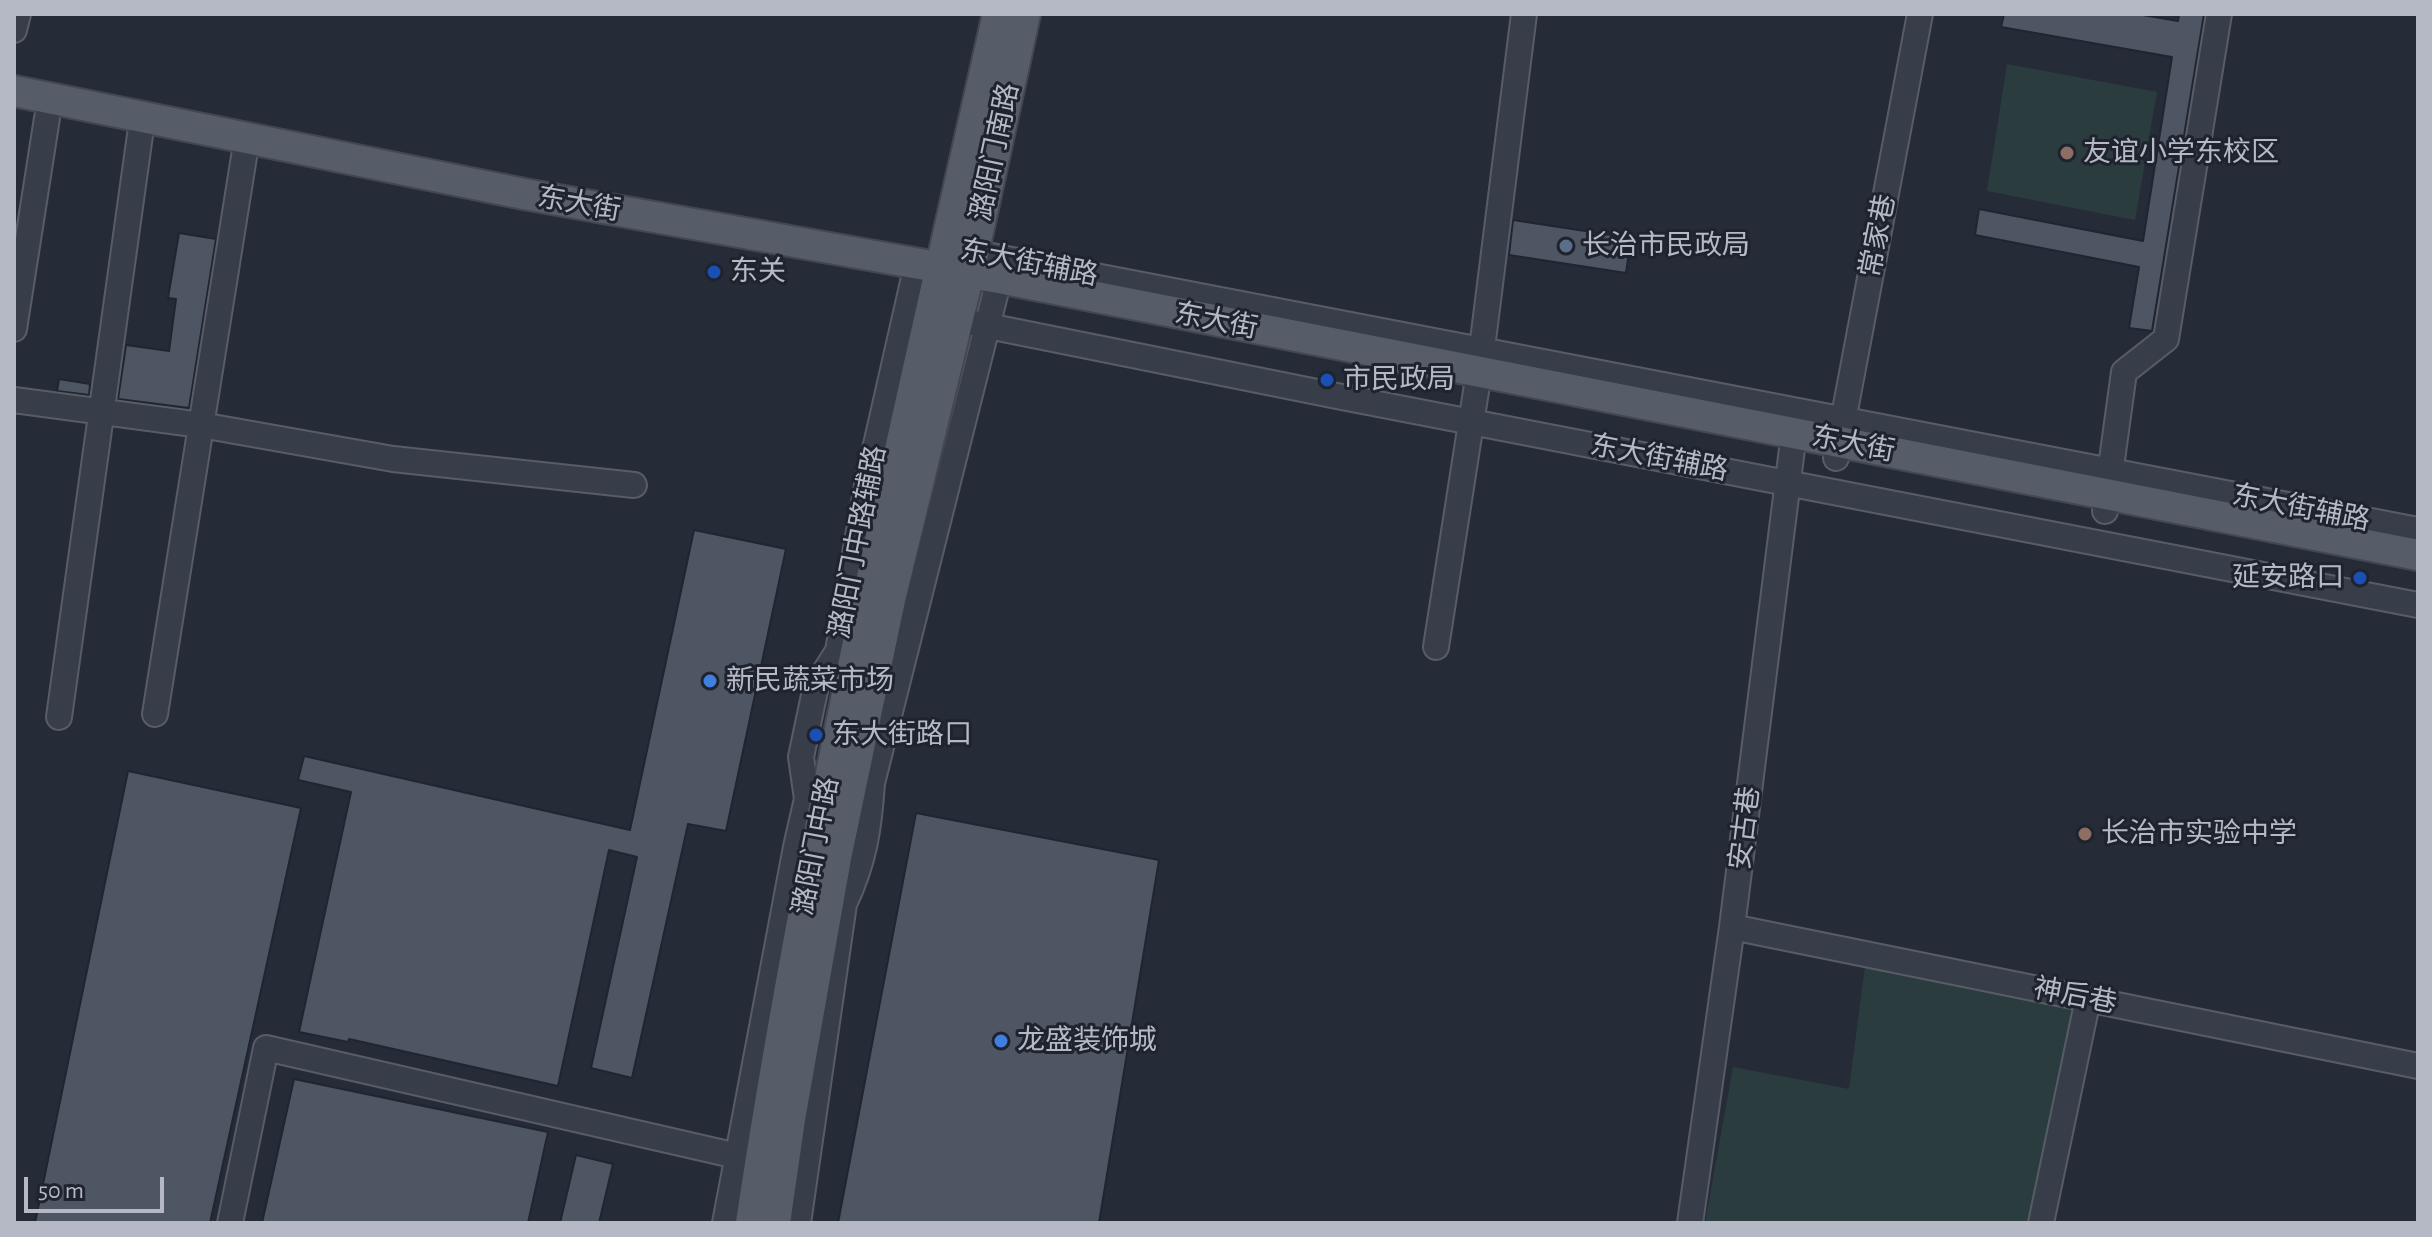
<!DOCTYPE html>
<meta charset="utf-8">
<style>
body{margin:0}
#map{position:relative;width:2432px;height:1237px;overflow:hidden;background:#252c38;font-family:"Alegreya Sans",sans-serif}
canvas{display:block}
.frame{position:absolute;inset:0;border:16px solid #b4b9c5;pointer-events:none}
.scale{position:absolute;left:24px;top:1177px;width:140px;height:36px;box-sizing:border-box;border:4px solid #b4b9c5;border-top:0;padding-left:10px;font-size:24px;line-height:28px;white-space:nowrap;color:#b4b9c5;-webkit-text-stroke:6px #1e232e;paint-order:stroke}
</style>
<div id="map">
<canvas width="2432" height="1237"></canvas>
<div class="frame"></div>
<div class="scale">50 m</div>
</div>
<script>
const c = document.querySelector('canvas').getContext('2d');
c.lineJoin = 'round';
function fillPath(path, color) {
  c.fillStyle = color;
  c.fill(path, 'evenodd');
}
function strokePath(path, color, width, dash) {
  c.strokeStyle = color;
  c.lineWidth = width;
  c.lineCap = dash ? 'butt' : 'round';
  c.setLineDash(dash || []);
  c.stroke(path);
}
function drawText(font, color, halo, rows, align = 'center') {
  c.font = font + ' "Alegreya Sans","Noto Sans SC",sans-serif';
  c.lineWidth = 6;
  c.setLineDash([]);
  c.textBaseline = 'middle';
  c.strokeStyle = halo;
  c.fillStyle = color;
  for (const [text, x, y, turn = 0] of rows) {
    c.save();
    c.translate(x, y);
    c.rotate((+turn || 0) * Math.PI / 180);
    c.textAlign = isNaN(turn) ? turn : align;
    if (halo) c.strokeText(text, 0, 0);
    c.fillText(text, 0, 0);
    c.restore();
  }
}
fillPath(new Path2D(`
 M2007,64L2157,92L2135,220L1987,191Z
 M1865,966L2079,1008L2034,1223H1705L1733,1067L1849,1089Z`), '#2b3c3e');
const building = new Path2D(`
 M2004,14H2137L2178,21L2179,14H2204L2152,331L2129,328L2139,267L1975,235L1979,209L2143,241L2172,57L2001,27Z
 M1513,220L1631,238L1626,273L1509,255Z
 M179,233L216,239L189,408L118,399L126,345L169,351L176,299L168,298Z
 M59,379L90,384L89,395L57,391Z
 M694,530L786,549L726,831L688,824L632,1078L591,1068L637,857L609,850L558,1086L349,1039L348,1042L299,1032L351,792L298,780L304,756L630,830Z
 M128,771L301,808L210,1223H35Z
 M916,813L1159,860L1099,1223H838Z
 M294,1079L548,1132L528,1223H262Z
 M576,1155L613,1164L599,1223H560Z`);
fillPath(building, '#4e5664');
strokePath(building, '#202530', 2);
const minor = new Path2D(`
 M14,30L18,14
 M955,249L2418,530
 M14,329L47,118
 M14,400L201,425L393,459L634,485
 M1836,458L1920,14
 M2105,511L2124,372L2166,339L2219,14
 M1436,647L1479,372L1524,14
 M155,714L247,138
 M59,717L140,135
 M1732,927L2418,1066
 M230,1223L266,1048L750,1159
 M725,1223L796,847L807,799L801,757L816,686L838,651L868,480L913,282L958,320L1342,397L2418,605
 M798,1223L844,904C864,862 869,829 872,783L995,295
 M1690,1223L1732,927L1794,433
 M2041,1223L2088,999`);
const major = new Path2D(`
 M14,91L524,194L999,278L2418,555
 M751,1223C812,816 908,415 998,14
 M775,1223L790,1119L836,858L891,595L969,273L1025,14`);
strokePath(minor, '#575c67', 28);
strokePath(major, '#424752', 34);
strokePath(minor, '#383e49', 24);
strokePath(major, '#565d69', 30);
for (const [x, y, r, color] of [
 [2067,153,8,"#8d6e63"],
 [1566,246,8,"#5c6f8a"],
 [714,272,8,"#1a4fb4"],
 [1327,380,8,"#1a4fb4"],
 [2360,578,8,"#1a4fb4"],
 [710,681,8,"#3f7fe0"],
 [816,735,8,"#1a4fb4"],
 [2085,834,8,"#8d6e63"],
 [1001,1041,8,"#3f7fe0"]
]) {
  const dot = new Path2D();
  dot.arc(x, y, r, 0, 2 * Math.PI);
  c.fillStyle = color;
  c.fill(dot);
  strokePath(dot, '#1e232e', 3);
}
drawText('28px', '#b4b9c5', '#1e232e', [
 ["潞阳门南路",995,152,-78],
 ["东大街",579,204,10],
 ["常家巷",1878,236,-79],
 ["东大街辅路",1029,263,11],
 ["东大街",1216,321,11],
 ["东大街",1853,444,11],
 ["东大街辅路",1659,458,11],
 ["东大街辅路",2301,508,11],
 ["潞阳门中路辅路",858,542,-79],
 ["安古巷",1745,828,-83],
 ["潞阳门中路",816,846,-79],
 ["神后巷",2075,996,11]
]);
drawText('28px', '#b4b9c5', '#1e232e', [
 ["友谊小学东校区",2083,153],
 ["长治市民政局",1582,246],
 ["东关",730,272],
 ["市民政局",1343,380],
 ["延安路口",2344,578,"right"],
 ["新民蔬菜市场",726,681],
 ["东大街路口",832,735],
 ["长治市实验中学",2101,834],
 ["龙盛装饰城",1017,1041]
], 'left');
</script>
